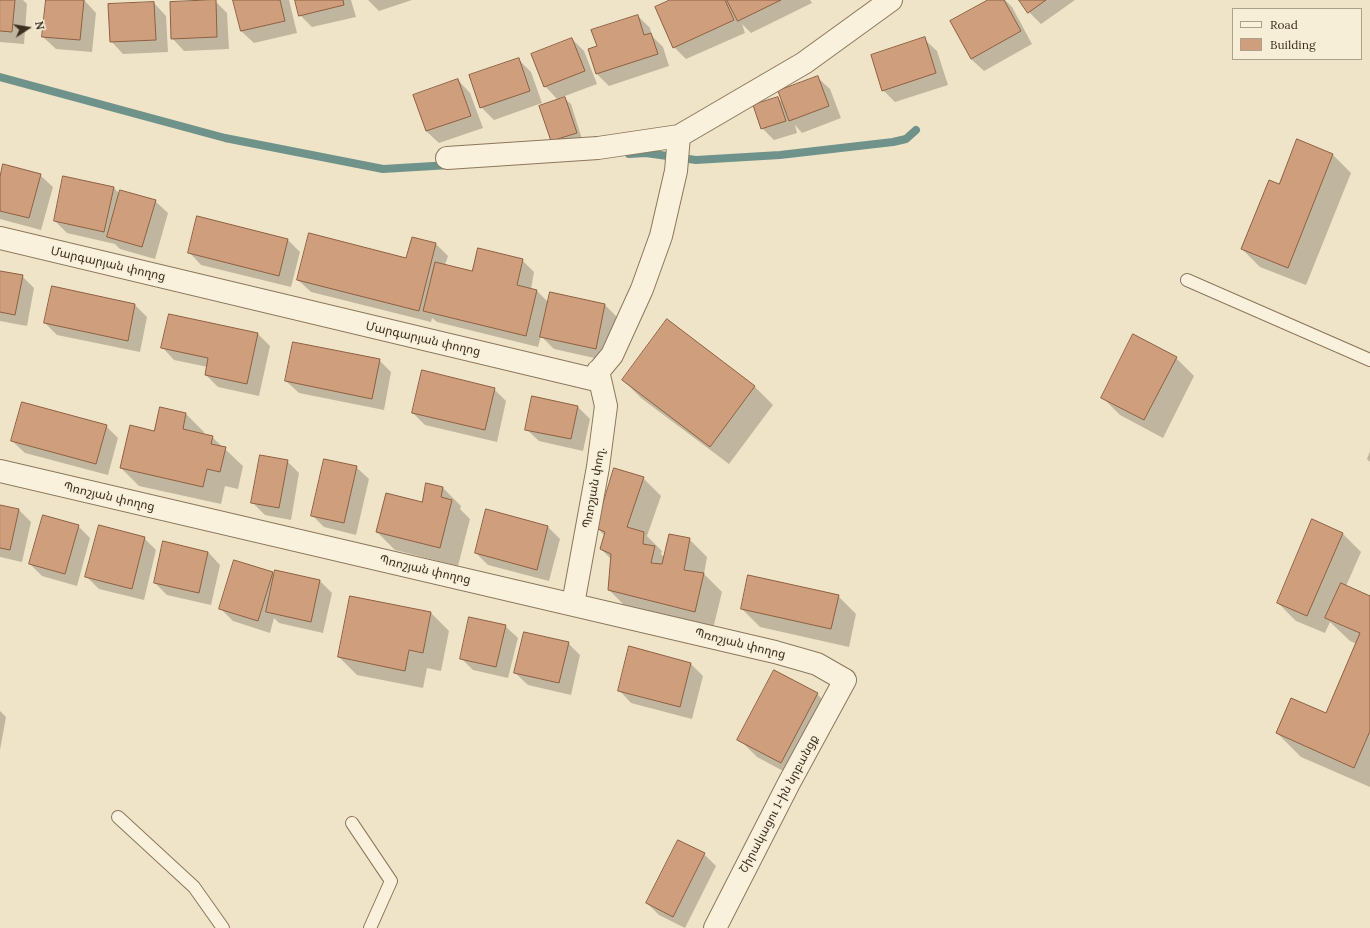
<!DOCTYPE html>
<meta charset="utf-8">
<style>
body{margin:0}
#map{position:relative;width:1370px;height:928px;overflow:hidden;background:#f0e4c8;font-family:Lora,serif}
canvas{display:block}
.legend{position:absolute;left:1232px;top:8px;width:130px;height:52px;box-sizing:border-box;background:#f7eed8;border:1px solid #ada18e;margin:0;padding:5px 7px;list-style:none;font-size:12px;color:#3d2e20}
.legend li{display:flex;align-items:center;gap:8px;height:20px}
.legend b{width:20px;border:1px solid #ada18e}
.north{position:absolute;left:8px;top:8px;width:40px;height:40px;-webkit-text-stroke:3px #f7eed8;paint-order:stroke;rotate:78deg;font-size:11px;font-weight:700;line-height:16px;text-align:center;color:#3d2e20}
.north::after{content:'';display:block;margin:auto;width:14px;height:18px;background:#3d2e20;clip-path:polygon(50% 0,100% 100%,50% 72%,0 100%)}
</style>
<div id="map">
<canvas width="1370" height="928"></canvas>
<ul class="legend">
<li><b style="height:5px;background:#faf1dc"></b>Road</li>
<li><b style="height:11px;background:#cf9f7d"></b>Building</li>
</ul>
<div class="north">N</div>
</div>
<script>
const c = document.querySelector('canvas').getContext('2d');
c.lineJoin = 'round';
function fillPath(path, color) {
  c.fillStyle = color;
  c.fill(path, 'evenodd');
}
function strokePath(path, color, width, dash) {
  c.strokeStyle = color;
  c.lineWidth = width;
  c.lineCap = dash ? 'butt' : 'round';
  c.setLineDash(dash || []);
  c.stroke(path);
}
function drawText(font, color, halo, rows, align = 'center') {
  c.font = font + ' Lora,"Noto Sans Armenian",serif';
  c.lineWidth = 3;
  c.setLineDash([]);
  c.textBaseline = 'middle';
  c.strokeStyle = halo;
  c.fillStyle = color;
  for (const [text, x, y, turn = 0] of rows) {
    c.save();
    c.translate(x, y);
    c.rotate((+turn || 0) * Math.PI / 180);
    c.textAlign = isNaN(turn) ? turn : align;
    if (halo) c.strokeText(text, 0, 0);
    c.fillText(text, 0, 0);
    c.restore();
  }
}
fillPath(new Path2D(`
 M0,0H23L27,4L24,44L0,42Z
 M47,0H84L96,13L92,52L56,49L43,37Z
 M234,0H289L297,33L254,43L241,31Z
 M296,0H351L356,17L312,27L300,15Z
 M368,0H412L379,11Z
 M672,0H810L812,3L751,33L742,24L745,33L686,59L674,47Z
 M990,0H1005L1012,7L1032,44L984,71L971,59Z
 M1020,0H1075L1041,24L1029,12Z
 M215,1L227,13L229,49L184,51L172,38Z
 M154,3L166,16L168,52L123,54L111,41Z
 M638,16L650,28L652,36L663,47L669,66L609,86L597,74L589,50L598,47Z
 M572,39L584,51L597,84L557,99L545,86Z
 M924,39L937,51L948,85L895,102L883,90Z
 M518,59L531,72L542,103L494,120L481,107Z
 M817,77L830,89L841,118L802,133L795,125L797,133L774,140L762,128L778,98L784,104Z
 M458,80L470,93L483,128L439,143L426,131Z
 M565,99L571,104L582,139L552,141Z
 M1333,155L1351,173L1306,285L1260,267L1242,249Z
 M0,174L40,175L53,187L41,230L0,219Z
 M114,188L120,194L155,201L168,213L155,259L120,249L115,244L67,233L55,221Z
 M198,217L288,240L300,252L291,287L201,265L189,252Z
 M436,244L448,256L445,265L473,272L522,260L534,272L531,289L536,290L549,303L550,293L605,305L617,317L608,361L554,349L541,336L538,347L437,322L432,318L431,322L311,292L298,280L407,259Z
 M0,272L22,276L34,288L27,326L0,321Z
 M52,288L135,305L147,317L140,352L57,335L45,323Z
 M258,334L270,346L259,396L218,387L206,375L208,367L174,360L162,347Z
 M1176,358L1194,376L1163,438L1120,415L1102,397Z
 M379,360L391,372L384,410L299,393L286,381Z
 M623,380L755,387L773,405L729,464L641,398Z
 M494,389L506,401L497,442L425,425L413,413Z
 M578,407L590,419L583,451L539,441L526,429Z
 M160,408L186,414L204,432L203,435L212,437L243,466L238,489L225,486L221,504L139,486L121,468L155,432Z
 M106,426L118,438L108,475L25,453L12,441Z
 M1370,451V462L1367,459Z
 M287,461L299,473L291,520L265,515L252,502Z
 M356,467L369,479L356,535L324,527L312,515Z
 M643,478L661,496L647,536L662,551L661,554L665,558L689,539L707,557L704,574L722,592L713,629L627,608L609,590L612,560L601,549L605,536L597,528Z
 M427,484L443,488L461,506L460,509L470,519L458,566L395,550L377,532L422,503Z
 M0,506L19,510L31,522L22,562L0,557Z
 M487,510L548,527L560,539L549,581L488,565L476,553Z
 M78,526L90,538L77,586L42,576L30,564Z
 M1343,534L1361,552L1346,586L1370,597V787L1301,757L1277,733L1326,714L1357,644L1350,641L1330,622L1325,633L1296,621L1278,603Z
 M144,538L156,550L144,600L99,589L86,576Z
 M208,552L220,565L211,605L167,595L155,583Z
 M276,571L320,581L332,593L323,633L279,623L274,618L270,633L233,621L221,609L272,573L275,576Z
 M838,596L856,614L849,647L760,627L742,609Z
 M431,613L449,631L441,671L427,668L423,688L357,675L339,657Z
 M505,626L518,638L508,678L473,670L461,658Z
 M568,643L580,655L571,695L528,685L515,673Z
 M630,648L691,664L703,676L692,719L631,703L619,690Z
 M774,672L817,694L835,712L800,780L757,757L739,739Z
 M0,711L6,717L0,750Z
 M704,854L716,866L685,928L659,915L647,903Z`), '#0003');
strokePath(new Path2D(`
 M0,77L225,138L383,169L450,165
 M629,154L646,153L696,160L780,155L893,142L906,139L916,130`), '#6f938a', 8);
const building = new Path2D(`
 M0,0H15L12,32L0,31Z
 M46,0H84L80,40L42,37Z
 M216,0L217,37L171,39L170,2Z
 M233,0H280L285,21L241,31Z
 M295,0H343L344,5L299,16Z
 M670,0H725L734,20L673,48L655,7Z
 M727,0H781L738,21Z
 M988,0H1004L1021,31L971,59L950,21Z
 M1019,0H1046L1028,13Z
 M154,2L156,40L110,42L108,4Z
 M638,15L644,35L651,33L658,54L596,74L588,49L597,46L591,30Z
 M925,37L936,73L882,91L871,55Z
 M572,38L585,71L544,87L531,54Z
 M519,58L530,91L480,108L469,75Z
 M818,76L829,106L789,121L778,91Z
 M458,79L471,116L426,131L413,95Z
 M565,97L577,133L551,141L539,106Z
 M778,97L786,121L761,129L753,105Z
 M1297,139L1333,154L1288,268L1241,249L1269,180L1279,184Z
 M3,164L41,174L29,218L0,211V177Z
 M63,176L114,187L104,232L54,221Z
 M120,190L156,200L142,247L107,237Z
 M197,216L288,239L279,276L188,253Z
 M309,233L406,258L412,237L436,243L419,311L297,280Z
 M478,248L523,259L517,285L537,290L526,336L423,311L435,262L472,271Z
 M0,271L23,275L15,315L0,312Z
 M52,286L135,304L128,341L44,323Z
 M550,292L605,304L596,349L540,337Z
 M169,314L258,333L247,384L205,375L208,358L161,348Z
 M667,319L755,386L710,447L622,380Z
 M1133,334L1177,357L1144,420L1101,398Z
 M293,342L380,359L372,399L285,381Z
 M422,370L495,388L485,430L412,413Z
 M532,396L578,406L571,439L525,430Z
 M22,402L107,425L96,464L11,441Z
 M160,407L186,413L183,429L213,436L211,444L226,447L220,472L207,469L203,487L120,468L130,425L154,431Z
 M260,455L288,460L279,508L251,503Z
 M324,459L357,466L344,523L311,516Z
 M614,468L644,477L627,527L644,532L643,544L655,546L651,563L662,564L669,534L690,538L684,570L704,573L695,612L608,590L611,554L600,549L605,532L596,528Z
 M426,483L443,487L441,497L452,500L440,548L376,532L386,493L422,502Z
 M0,505L19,509L10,550L0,548Z
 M486,509L548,526L537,570L475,553Z
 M43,515L79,525L65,574L29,564Z
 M1312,519L1343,533L1307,616L1277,603Z
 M99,525L145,537L132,589L85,577Z
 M163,541L208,552L199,593L154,583Z
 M234,560L273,572L258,621L219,609Z
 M275,570L320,580L311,622L266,612Z
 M748,575L839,595L831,629L741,609Z
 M1341,583L1370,596V731L1354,768L1276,733L1291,698L1326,713L1360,633L1325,618Z
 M350,596L431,612L423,653L409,650L405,671L338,657Z
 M469,617L506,625L496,667L460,659Z
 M524,632L569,642L559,683L514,673Z
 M629,646L691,663L680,707L618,691Z
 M774,670L818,693L781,763L737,740Z
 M678,840L705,853L673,917L646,903Z`);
fillPath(building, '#cf9f7d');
strokePath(building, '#8d5f41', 1);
const lane = new Path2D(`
 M1187,280L1370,360
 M118,817L194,887L223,928
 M352,823L391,881L370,928`);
const street = new Path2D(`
 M447,158L598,148L679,136L804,63L891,0
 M0,238L592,379L612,355L642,289L661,236L676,171L679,136
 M0,471L775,652L817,664L845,680L789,783L715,928
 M573,604L598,467L606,406L598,371`);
strokePath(lane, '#8d765c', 14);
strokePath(street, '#8d765c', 24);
strokePath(lane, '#faf1dc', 12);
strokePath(street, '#faf1dc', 22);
drawText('12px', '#3d2e20', '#f7eed8', [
 ["Մարգարյան փողոց",108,264,13],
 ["Մարգարյան փողոց",423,339,13],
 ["Պռոշյան փող.",594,488,-80],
 ["Պռոշյան փողոց",109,497,13],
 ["Պռոշյան փողոց",425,570,13],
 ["Պռոշյան փողոց",740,644,14],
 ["Շիրակացու 1-ին նրբանցք",779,804,-62]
]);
</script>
